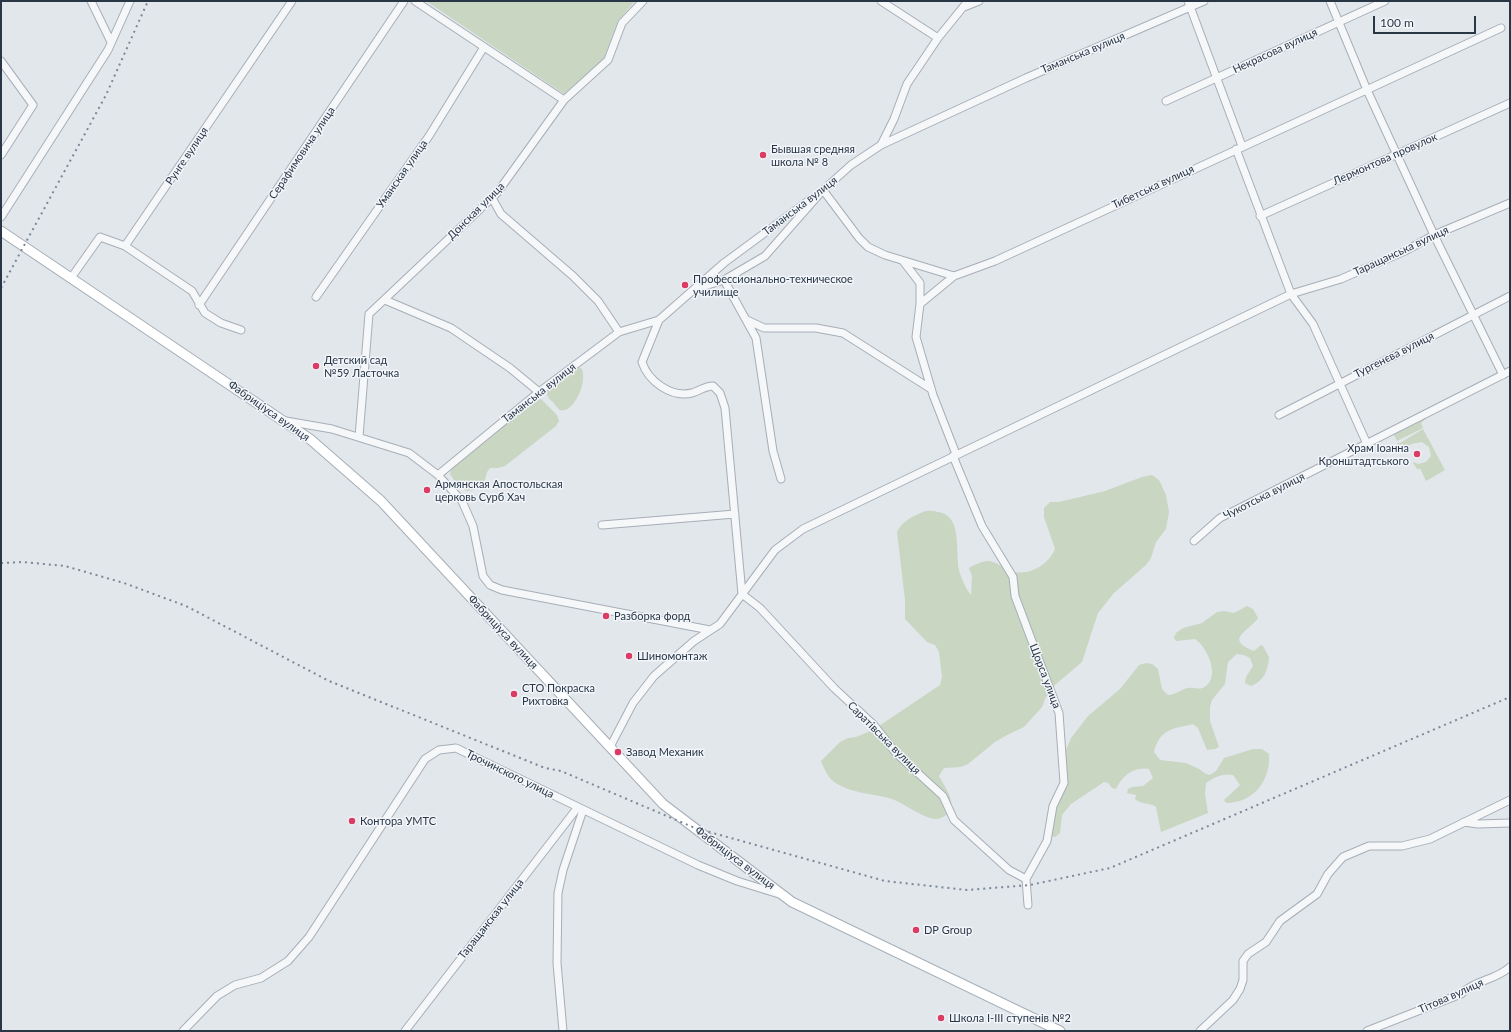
<!DOCTYPE html>
<meta charset="utf-8">
<style>
body{margin:0}
#map{position:relative;width:1511px;height:1032px;overflow:hidden;background:#e2e7ec;font-family:Lato,sans-serif}
canvas{display:block}
.frame{position:absolute;inset:0;border:2px solid #283646;pointer-events:none}
.scale{position:absolute;left:1373px;top:16px;width:103px;height:18px;box-sizing:border-box;border:2px solid #283646;border-top:0;padding-left:5px;font-size:12px;line-height:14px;white-space:nowrap;color:#283646;-webkit-text-stroke:3px #f2f5f9;paint-order:stroke}
</style>
<div id="map">
<canvas width="1511" height="1032"></canvas>
<div class="frame"></div>
<div class="scale">100 m</div>
</div>
<script>
const c = document.querySelector('canvas').getContext('2d');
c.lineJoin = 'round';
function fillPath(path, color) {
  c.fillStyle = color;
  c.fill(path, 'evenodd');
}
function strokePath(path, color, width, dash) {
  c.strokeStyle = color;
  c.lineWidth = width;
  c.lineCap = dash ? 'butt' : 'round';
  c.setLineDash(dash || []);
  c.stroke(path);
}
function drawText(font, color, halo, rows, align = 'center') {
  c.font = font + ' Lato,sans-serif';
  c.lineWidth = 3;
  c.setLineDash([]);
  c.textBaseline = 'middle';
  c.strokeStyle = halo;
  c.fillStyle = color;
  for (const [text, x, y, turn = 0] of rows) {
    c.save();
    c.translate(x, y);
    c.rotate((+turn || 0) * Math.PI / 180);
    c.textAlign = isNaN(turn) ? turn : align;
    if (halo) c.strokeText(text, 0, 0);
    c.fillText(text, 0, 0);
    c.restore();
  }
}
fillPath(new Path2D(`
 M426,1H635L618,21L604,58L564,94Z
 M576,368H581C589,378 574,415 560,410C558,409 555,405 554,403C549,399 546,396 547,390Z
 M537,398L541,399L557,415L559,421L556,426L505,466L498,468H490L487,472L485,480L474,490L466,491L456,483L450,474L452,467Z
 M1428,415V417L1421,423L1423,428L1397,441L1393,433Z
 M1423,429L1445,470L1426,481L1420,468L1418,470L1413,463L1414,462L1418,464L1426,462L1431,456L1429,447L1422,442L1411,444L1403,453L1397,443H1400Z
 M1152,475L1159,480L1166,495L1169,512L1166,529L1156,542L1151,558L1146,565L1114,593L1098,613L1082,662L1055,685L1045,699L1042,707L1024,727L1009,734L995,742L968,764L961,767L944,768L939,776C944,786 961,808 945,816C940,819 936,820 930,818C917,814 905,804 892,799C873,793 850,794 833,781C827,776 824,768 821,761L840,742L848,738L856,737L873,730L940,685L942,677L939,652L935,645L927,642L905,619V600L897,532C903,520 912,517 923,512C928,510 933,511 938,512C963,515 955,552 959,570C961,578 966,589 971,595L972,576L969,568C974,565 980,562 987,561C997,561 1004,569 1012,571C1029,577 1049,564 1055,549L1044,517V508L1050,502H1059L1105,491L1142,477Z
 M1247,606L1253,609L1258,618C1248,632 1224,639 1254,651L1261,645L1263,646L1269,657C1268,671 1264,681 1251,686L1245,683L1246,677L1253,666L1250,658L1244,655L1237,654L1228,662L1225,684L1212,700L1210,707V721L1219,747L1215,749L1207,750L1198,728L1193,724C1172,729 1160,729 1154,752L1160,760L1186,763L1199,769L1206,774L1210,775L1216,771L1224,758L1253,749H1262L1269,754C1271,781 1253,803 1226,803L1224,800L1240,785L1233,775C1222,773 1215,777 1206,783L1205,794L1208,813L1161,832L1156,807C1149,802 1141,805 1135,799L1136,795L1127,793L1128,789L1132,787L1143,786L1153,778L1149,769C1134,766 1122,776 1116,789L1112,788L1108,783L1104,782L1071,804L1062,815L1060,833L1055,837L1052,836L1056,808L1067,785L1066,750L1071,738L1088,716L1120,689L1139,665L1146,663L1152,664L1158,669L1162,689L1168,695C1176,695 1181,689 1188,688C1195,687 1200,691 1206,686C1220,675 1207,647 1195,639L1176,641L1174,638L1176,633L1183,628L1202,623L1217,612L1224,611L1234,613Z`), '#c9d6c2');
const minor = new Path2D(`
 M91,1L111,42
 M415,1L564,100
 M881,1L938,38
 M1188,1L1242,146
 M1330,1L1367,90L1434,235L1503,375
 M964,7L979,1
 M1,61L33,105L1,155
 M1166,101L1385,1
 M881,145L894,119L907,84L938,38L968,1
 M1236,149L1291,294L1313,324L1367,444
 M821,192L851,165L881,145L1026,78L1204,1
 M492,198L501,214L573,276L598,301L619,332
 M1260,216L1510,103
 M1,217L108,50L130,1
 M125,246L192,291L205,313L221,323L241,330
 M903,261L920,283V304
 M954,276L920,304L916,337L933,395L956,454
 M71,278L100,237L125,246L292,1
 M724,280L756,338L773,451L781,479
 M695,289L724,280L765,256L823,190L859,238L868,247L885,255L954,276L995,261L1501,28
 M316,297L429,136L484,47
 M385,300L451,328L510,368L539,392
 M199,305L404,1
 M659,320L642,362C648,381 671,398 692,393C699,391 705,386 713,386L720,393L725,408L742,594L760,608L834,688L873,724L896,753L943,796L954,820L1009,870L1026,879
 M747,320L764,328H816L843,333L931,389
 M1279,415L1510,296
 M286,421L332,429L409,453L438,475L462,501L473,526L483,576L490,585L502,590L710,630
 M359,437L369,314L497,193L564,100L608,60L622,23L643,1
 M953,456L982,526L1013,577L1015,596L1059,713L1064,783L1053,806L1047,841L1026,879L1028,905
 M438,475L539,392L619,332L659,320L724,263L812,198
 M602,525L735,514
 M1194,541L1220,518L1510,371
 M610,747L633,703L654,676L694,641L720,624L775,550L803,529L1291,294L1341,279L1405,251L1434,235L1510,203
 M1464,822L1478,824L1510,823
 M183,1031L217,996L235,985L261,978L288,961L309,937L425,759L439,750L456,748L698,865L737,881L779,894
 M405,1031L578,807
 M563,1031L557,963L558,893L563,870L583,810
 M1200,1031L1233,1000L1240,989L1243,980V961L1248,954L1266,942L1280,921L1317,894L1328,874L1343,857L1369,846H1402L1430,839L1510,800
 M1367,1031L1461,994C1475,980 1496,980 1510,967`);
const secondary = new Path2D(`
 M1,231L310,439L381,501L663,804L792,902L1060,1031`);
strokePath(minor, '#a6aeb7', 9);
strokePath(secondary, '#a6aeb7', 11);
strokePath(minor, '#f5f7f9', 7);
strokePath(secondary, '#fff', 9);
strokePath(new Path2D(`
 M1,288L106,95L148,1
 M1,563L23,562L65,566L124,583L186,606L329,681L545,768L561,771L695,828L885,881L967,890L1030,885L1110,868L1510,697`), '#7a8897', 2, [2, 4]);
for (const [x, y, r, color] of [
 [763,155,4,"#db3c63"],
 [685,285,4,"#db3c63"],
 [316,366,4,"#db3c63"],
 [1417,454,4,"#db3c63"],
 [427,490,4,"#db3c63"],
 [606,616,4,"#db3c63"],
 [629,656,4,"#db3c63"],
 [514,694,4,"#db3c63"],
 [618,752,4,"#db3c63"],
 [352,821,4,"#db3c63"],
 [916,930,4,"#db3c63"],
 [941,1018,4,"#db3c63"]
]) {
  const dot = new Path2D();
  dot.arc(x, y, r, 0, 2 * Math.PI);
  c.fillStyle = color;
  c.fill(dot);
  strokePath(dot, '#f2f5f9', 1.5);
}
drawText('11px', '#283646', '#f2f5f9', [
 ["Некрасова вулиця",1275,51,-25],
 ["Таманська вулиця",1083,53,-23],
 ["Серафимовича улица",302,153,-56],
 ["Рунге вулиця",187,156,-56],
 ["Лермонтова провулок",1385,159,-24],
 ["Уманская улица",402,174,-55],
 ["Тибетська вулиця",1153,187,-25],
 ["Таманська вулиця",800,206,-37],
 ["Донская улица",476,211,-45],
 ["Таращанська вулиця",1401,251,-25],
 ["Тургенєва вулиця",1394,355,-27],
 ["Таманська вулиця",539,393,-38],
 ["Фабриціуса вулиця",269,411,35],
 ["Чукотська вулиця",1264,496,-27],
 ["Фабриціуса вулиця",503,632,47],
 ["Щорса улица",1045,676,69],
 ["Саратівська вулиця",884,738,45],
 ["Трочинского улица",510,774,26],
 ["Фабриціуса вулиця",735,858,37],
 ["Таращанская улица",491,919,-52],
 ["Тітова вулиця",1451,996,-24]
]);
drawText('11px', '#283646', '#f2f5f9', [
 ["Бывшая средняя",771,149],
 ["школа № 8",771,162],
 ["Профессионально-техническое",693,279],
 ["училище",693,292],
 ["Детский сад",324,360],
 ["№59 Ласточка",324,373],
 ["Храм Іоанна",1409,448,"right"],
 ["Кронштадтського",1409,461,"right"],
 ["Армянская Апостольская",435,484],
 ["церковь Сурб Хач",435,497],
 ["Разборка форд",614,616],
 ["Шиномонтаж",637,656],
 ["СТО Покраска",522,688],
 ["Рихтовка",522,701],
 ["Завод Механик",626,752],
 ["Контора УМТС",360,821],
 ["DP Group",924,930],
 ["Школа I-III ступенів №2",949,1018]
], 'left');
</script>
